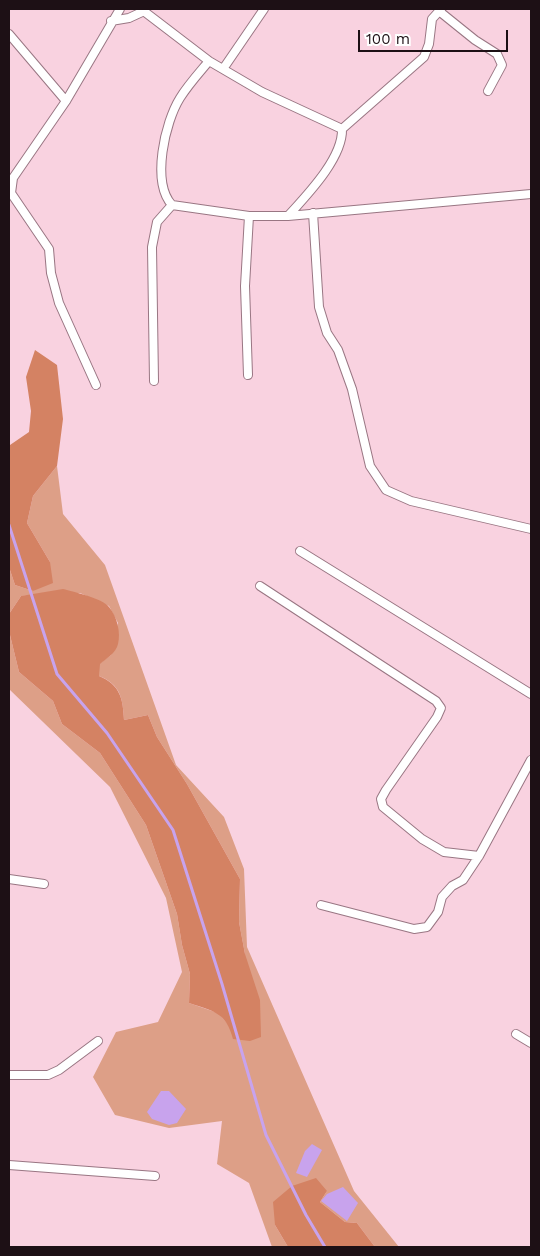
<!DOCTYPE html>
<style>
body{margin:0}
#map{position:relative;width:540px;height:1256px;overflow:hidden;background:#f9d2e0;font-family:"Work Sans",sans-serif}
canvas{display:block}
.frame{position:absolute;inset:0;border:10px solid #1d1015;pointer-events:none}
.scale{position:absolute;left:358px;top:30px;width:150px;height:22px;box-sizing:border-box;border:2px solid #1d1015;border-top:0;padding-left:6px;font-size:15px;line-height:18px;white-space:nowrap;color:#1d1015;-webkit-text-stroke:4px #fff;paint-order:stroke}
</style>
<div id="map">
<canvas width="540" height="1256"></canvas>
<div class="frame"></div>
<div class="scale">100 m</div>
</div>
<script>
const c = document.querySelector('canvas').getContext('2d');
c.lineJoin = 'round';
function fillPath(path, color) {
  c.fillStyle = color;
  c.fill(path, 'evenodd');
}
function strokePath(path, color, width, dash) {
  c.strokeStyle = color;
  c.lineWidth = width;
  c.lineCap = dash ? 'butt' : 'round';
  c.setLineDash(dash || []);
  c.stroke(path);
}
fillPath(new Path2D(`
 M57,466L63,514L105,565L176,765L224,817L244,869L247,947L354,1191L399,1247H375L357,1223L345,1222L320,1202L327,1191L275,1225L288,1247H272L249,1183L217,1164L222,1121L169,1128L115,1115L93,1077L116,1032L158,1022L182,972L166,898L110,787L9,689V631L19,672L53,701L62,724L100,753L146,825L177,914L182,945L190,974L189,1003L218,1013L229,1025L245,954L239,922L240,879L187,784L157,737L148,715L124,720C123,698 120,684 99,676V664L111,655L118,623L109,606L80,593L21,596L9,614V567L15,585L33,591L50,562L27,523L33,496Z`), '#dd9f87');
fillPath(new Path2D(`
 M35,350L57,365L63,419L57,466L33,496L27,523L50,562L53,583L33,591L15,585L9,567V443L10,445L29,432L31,411L26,377Z
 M63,589C74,592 102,598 109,607C117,616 121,633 118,644C116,653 106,659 100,664L99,676C120,685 123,698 124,720L148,715L157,737L187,784L240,879L239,922L245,954L260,1000L261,1037L250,1041L233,1039C226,1012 213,1011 189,1003L190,974L182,945L177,914L146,825L100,753L62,724L53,701L19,672L9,631V614L21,596Z
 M316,1178L327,1191L320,1202L345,1222L357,1223L375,1247H288L275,1225L273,1202L292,1186Z`), '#d48263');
fillPath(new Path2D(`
 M161,1091H169L186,1109L177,1123L169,1125L152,1119L147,1112Z
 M312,1144L322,1150L307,1177L296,1173L305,1151Z
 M343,1187L358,1203L347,1221L321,1201L327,1194Z`), '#c8a3ed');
strokePath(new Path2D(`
 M9,525L57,674L107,733L173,830L222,984L266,1135L306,1215L325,1247`), '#c8a3ed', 3);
const street = new Path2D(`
 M141,9L209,61L262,92L342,129
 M439,11L475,40L497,54L502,65L488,91
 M111,21L129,18L142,12
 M9,34L66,101
 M209,61C199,73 188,85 180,98C165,122 151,182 172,205L249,216H288C307,195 343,158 342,129
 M223,69L264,9
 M342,129L424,57L429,44L432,19L441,9
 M313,213L319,307L327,333L338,350L352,389L370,466L386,490L411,501L531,529
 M288,216L531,194
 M248,375L245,286L249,216
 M154,381L152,247L157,222L172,205
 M96,385L59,303L51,273L49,249L11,193L13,178L66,101L120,9
 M300,551L531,694
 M260,586L436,701L441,708L437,717L386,790L381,799L383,807L422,839L444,852L479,856
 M9,879L44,884
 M321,905L414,929L427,927L438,912L442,897L452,886L463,880L479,856L531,760
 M516,1034L531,1043
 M9,1075H48L59,1070L98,1041
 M9,1165L155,1176`);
strokePath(street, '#997683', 10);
strokePath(street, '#fff', 8);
</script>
